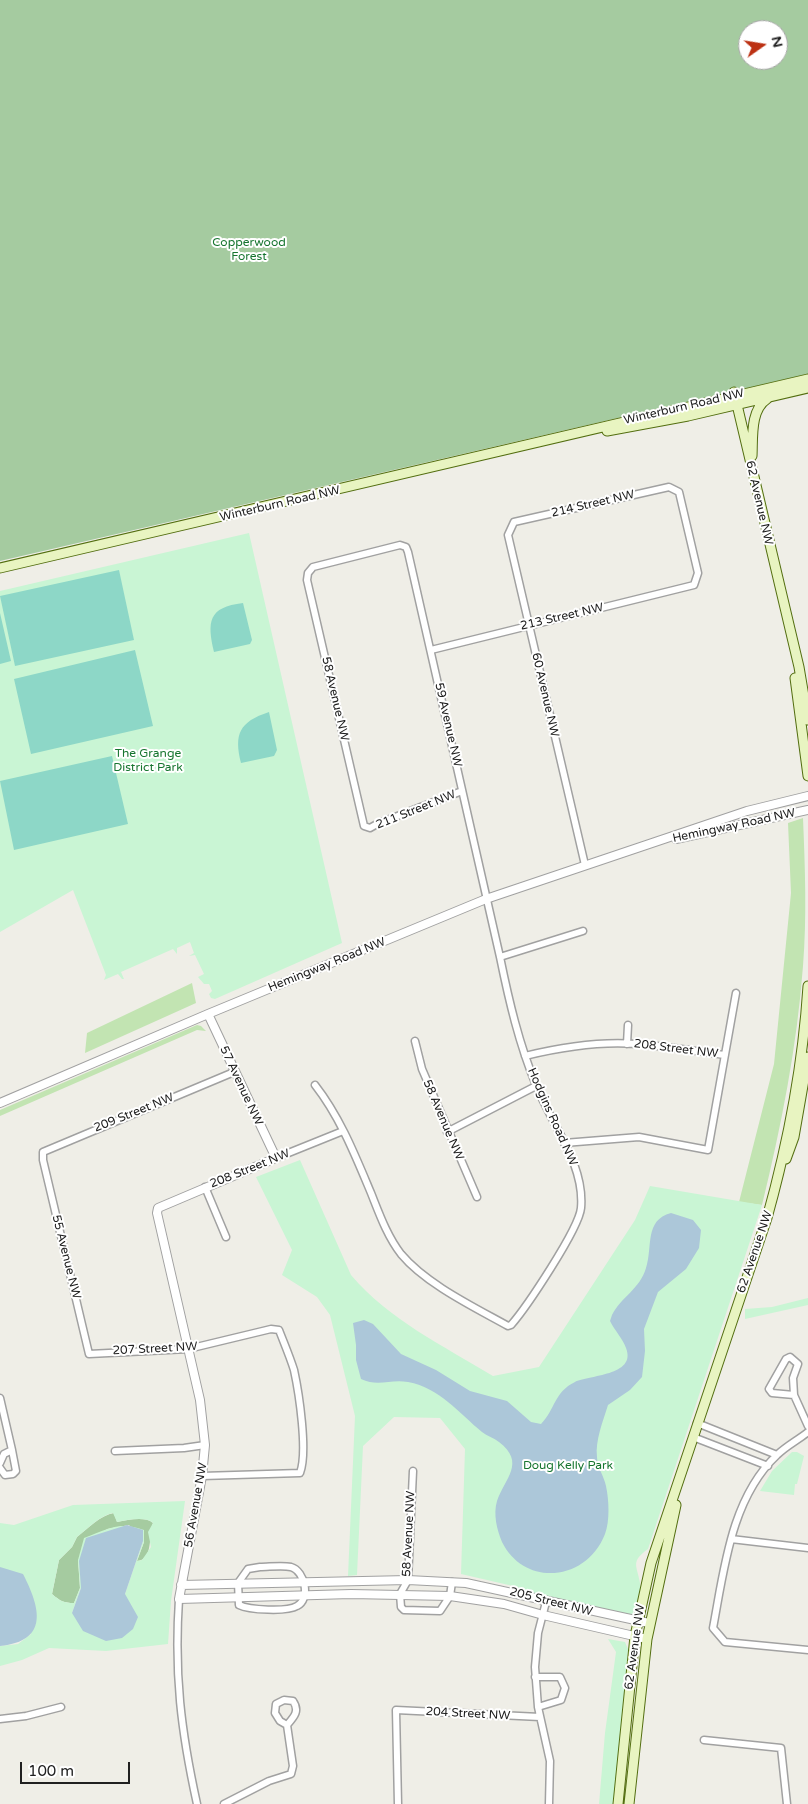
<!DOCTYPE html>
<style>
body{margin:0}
#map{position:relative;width:808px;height:1804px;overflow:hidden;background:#efeee7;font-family:"Varela Round",sans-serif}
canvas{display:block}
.north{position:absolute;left:738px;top:20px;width:50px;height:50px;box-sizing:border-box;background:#fff;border:1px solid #a6a6a6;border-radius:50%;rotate:77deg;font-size:14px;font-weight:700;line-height:20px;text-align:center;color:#202020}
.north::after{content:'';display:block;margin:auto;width:18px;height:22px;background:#bc3113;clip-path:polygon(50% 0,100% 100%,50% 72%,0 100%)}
.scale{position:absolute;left:20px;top:1762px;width:110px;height:22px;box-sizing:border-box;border:2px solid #202020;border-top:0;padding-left:6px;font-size:15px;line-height:18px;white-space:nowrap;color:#202020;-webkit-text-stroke:4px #fff;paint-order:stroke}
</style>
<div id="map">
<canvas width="808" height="1804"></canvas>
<div class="north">N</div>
<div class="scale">100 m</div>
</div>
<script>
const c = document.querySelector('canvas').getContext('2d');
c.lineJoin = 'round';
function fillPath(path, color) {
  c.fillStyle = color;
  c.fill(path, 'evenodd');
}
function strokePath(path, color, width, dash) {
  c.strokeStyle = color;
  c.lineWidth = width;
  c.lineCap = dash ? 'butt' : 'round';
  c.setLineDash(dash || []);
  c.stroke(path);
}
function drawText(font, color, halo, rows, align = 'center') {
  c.font = font + ' "Varela Round",sans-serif';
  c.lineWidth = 4;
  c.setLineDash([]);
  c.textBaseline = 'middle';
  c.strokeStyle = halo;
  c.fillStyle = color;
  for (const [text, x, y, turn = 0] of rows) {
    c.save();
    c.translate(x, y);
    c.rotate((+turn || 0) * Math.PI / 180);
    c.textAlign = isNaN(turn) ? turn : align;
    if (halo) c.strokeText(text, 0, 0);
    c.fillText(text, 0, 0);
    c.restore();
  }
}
fillPath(new Path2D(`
 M803,818C805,867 807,917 803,966C797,1047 781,1127 762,1205L739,1202L774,1064L791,893L788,823Z
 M192,983L196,1003L85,1053L87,1033Z
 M197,1025L201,1026L206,1031L197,1030L0,1116V1110Z`), '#c2e4b2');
fillPath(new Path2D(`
 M0,0H808V374L0,561ZM748,30H778V60H748Z
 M114,1513L117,1522C128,1520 145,1516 153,1523C148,1534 154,1560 137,1561L144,1542L129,1525L107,1529L78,1560L80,1588L74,1603C64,1603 60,1601 52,1594L59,1560L72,1547L77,1537C87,1529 101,1515 114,1513Z`), '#a5cba0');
fillPath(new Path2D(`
 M249,533L342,943L215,999L211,998L209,994L212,991L209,984H204L198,977L204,974L195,955L189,956L194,953L190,942L177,948V954L173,949L121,972L124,979H122L118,974L104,980L106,975L73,890L0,932V591Z
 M300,1160L351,1275C389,1320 444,1346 493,1376L539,1367L635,1220L650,1186L762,1205L648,1549C630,1562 637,1565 640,1583C641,1594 636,1605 632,1615L536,1595L513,1586L461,1574L465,1449L440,1418L394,1417L363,1446L357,1575L348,1576L355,1416L330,1315L317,1297L282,1275L292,1250L256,1177Z
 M808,1298V1305L745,1319V1309L772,1307Z
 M792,1452H797L804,1456L797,1484H795L794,1495L760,1491L772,1471Z
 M185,1501L171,1601L168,1644L106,1651L49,1648L22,1660L0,1666V1646L18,1644L31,1634L0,1567V1523L14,1525L73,1505ZM113,1513L117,1522C128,1520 145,1516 153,1523L148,1532L151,1547L142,1560L137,1561L144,1542V1530C119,1521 108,1529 84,1538L78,1560L80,1588L74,1603C64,1603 60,1601 52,1594L59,1560L72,1547L77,1537C87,1529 101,1515 113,1513ZM143,1541L125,1594L72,1613L81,1588Z
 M608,1639L625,1642L628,1649L614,1804H599L605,1733L616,1652Z`), '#c9f5d4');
fillPath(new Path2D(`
 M119,570L134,640L15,666L0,596Z
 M243,603L252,640L250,644L214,652C207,622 208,607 243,603Z
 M0,613L11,661L0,664Z
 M135,650L153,726L31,754L14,679Z
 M269,712L277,750L274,756L241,763C234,734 239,722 269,712Z
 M112,756L128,824L14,850L0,781Z`), '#8dd7c7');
fillPath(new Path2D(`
 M671,1213L693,1220L701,1230L699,1248L686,1269L658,1292L644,1329L645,1351L642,1377L630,1390L608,1405C603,1421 595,1441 597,1457C597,1467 604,1476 606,1486C609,1500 610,1521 605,1534C587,1581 525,1588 502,1542C497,1530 493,1514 497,1501C505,1478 526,1463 499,1442C494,1438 487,1436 482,1432C459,1413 440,1388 408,1382C390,1379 378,1387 361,1379L356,1360V1345L353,1323L364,1320L373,1324L401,1354L436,1370L470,1391L507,1401L531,1422L541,1424C555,1410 554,1392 575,1382C588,1375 637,1376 626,1348C623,1339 615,1331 610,1321L612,1315C621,1297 640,1289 646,1268C653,1247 644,1220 671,1213Z
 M127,1525L143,1530V1541L125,1594L138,1617L133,1629L122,1638L106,1641L83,1631L72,1613L81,1588L79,1561L86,1538Z
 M0,1567L23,1574C40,1607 50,1641 0,1646Z`), '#acc7d9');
const minor = new Path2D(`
 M431,650L694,585L698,573L679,492L669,487L514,522L508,535L585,865
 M500,957L583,931
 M415,1041L422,1069L477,1197
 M627,1044L628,1025
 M525,1056C562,1047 598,1041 636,1044C666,1046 695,1051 725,1055
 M315,1085C340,1117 355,1155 371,1193C379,1213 387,1236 401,1254C426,1284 474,1307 508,1326L511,1325C526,1308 579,1229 581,1208C585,1164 551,1124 536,1085C519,1044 509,1001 500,957L408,552L406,547L400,545L313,567L308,573L307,580L364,826L370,828L377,824L462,791
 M447,1132L536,1086
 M564,1143L639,1137L708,1150L736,993
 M276,1158L343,1131
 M205,1187L226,1237
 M794,1395L772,1393L769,1389L786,1359L790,1357L798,1364L793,1378L794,1395L808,1426
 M0,1398L12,1450L4,1454L0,1463
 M697,1423L777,1455
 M808,1432C798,1440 786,1446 777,1455C731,1498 724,1570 713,1628L725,1642L808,1650
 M693,1437L768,1466
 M115,1451L184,1448L205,1445
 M0,1468L5,1475L13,1474L16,1471L12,1450
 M413,1471L408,1580L400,1594L401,1607L404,1610L440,1611L450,1596L452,1582
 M202,1476L300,1473C308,1452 299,1393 294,1370C290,1357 284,1343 279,1330L271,1329L188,1349L89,1354L43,1160V1152L234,1072
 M731,1539L808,1548
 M260,1567C269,1567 282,1565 291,1567C305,1571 311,1599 297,1606C287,1612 249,1610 239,1605L238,1583L248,1569Z
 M179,1599C174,1674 181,1731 197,1804
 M546,1602L538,1633L535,1667L538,1707L550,1761L549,1804
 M535,1677H560L565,1688L561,1700L538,1707
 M284,1700L293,1701C300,1711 294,1717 287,1725L280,1721L275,1713L276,1704Z
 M0,1719L26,1716L61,1707
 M704,1740L781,1748L787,1804
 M224,1804L269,1781L291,1774L293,1766L287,1725
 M398,1804L396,1710L540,1717`);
const tertiary = new Path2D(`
 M676,839L808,810
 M208,1014L276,1158L158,1208L157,1213L200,1400L205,1445L202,1476L179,1599L351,1594L450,1596L504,1604L543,1615L647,1639
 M0,1103L208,1014L486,899L747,811L808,796
 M181,1585L408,1580L466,1583L649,1623`);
const secondary = new Path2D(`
 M734,392L799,667L808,720
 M607,431L688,416L808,388
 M752,456C753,438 750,410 767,399
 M0,568L808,379
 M795,678L808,776
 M786,1159L794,1137L808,1057
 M618,1804L635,1636L651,1563L767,1218C788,1143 803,1064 808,986
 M629,1804L647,1639L676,1505`);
strokePath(minor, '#a1a1a1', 9);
strokePath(tertiary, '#a1a1a1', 10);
strokePath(secondary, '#536e10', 11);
strokePath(minor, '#fff', 6);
strokePath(tertiary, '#fff', 8);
strokePath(secondary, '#e8f4c1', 9);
drawText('12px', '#16752f', '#fff', [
 ["Copperwood",249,243],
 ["Forest",249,257],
 ["The Grange",148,754],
 ["District Park",148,768],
 ["Doug Kelly Park",568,1466]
]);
drawText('12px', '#202020', '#fff', [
 ["Winterburn Road NW",684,407,-13],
 ["62 Avenue NW",759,503,77],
 ["Winterburn Road NW",280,504,-13],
 ["214 Street NW",593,504,-13],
 ["213 Street NW",562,617,-13],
 ["60 Avenue NW",545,695,77],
 ["58 Avenue NW",335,699,77],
 ["59 Avenue NW",448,725,77],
 ["211 Street NW",416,810,-22],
 ["Hemingway Road NW",734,826,-12],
 ["Hemingway Road NW",327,965,-22],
 ["208 Street NW",676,1049,7],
 ["57 Avenue NW",241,1086,65],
 ["209 Street NW",134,1113,-22],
 ["Hodgins Road NW",552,1117,66],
 ["58 Avenue NW",443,1120,67],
 ["208 Street NW",250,1169,-22],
 ["62 Avenue NW",755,1252,-71],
 ["55 Avenue NW",66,1257,76],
 ["207 Street NW",155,1349,-3],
 ["56 Avenue NW",196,1505,-80],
 ["58 Avenue NW",409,1534,-87],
 ["205 Street NW",551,1602,14],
 ["62 Avenue NW",635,1647,-82],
 ["204 Street NW",468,1714,3]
]);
</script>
